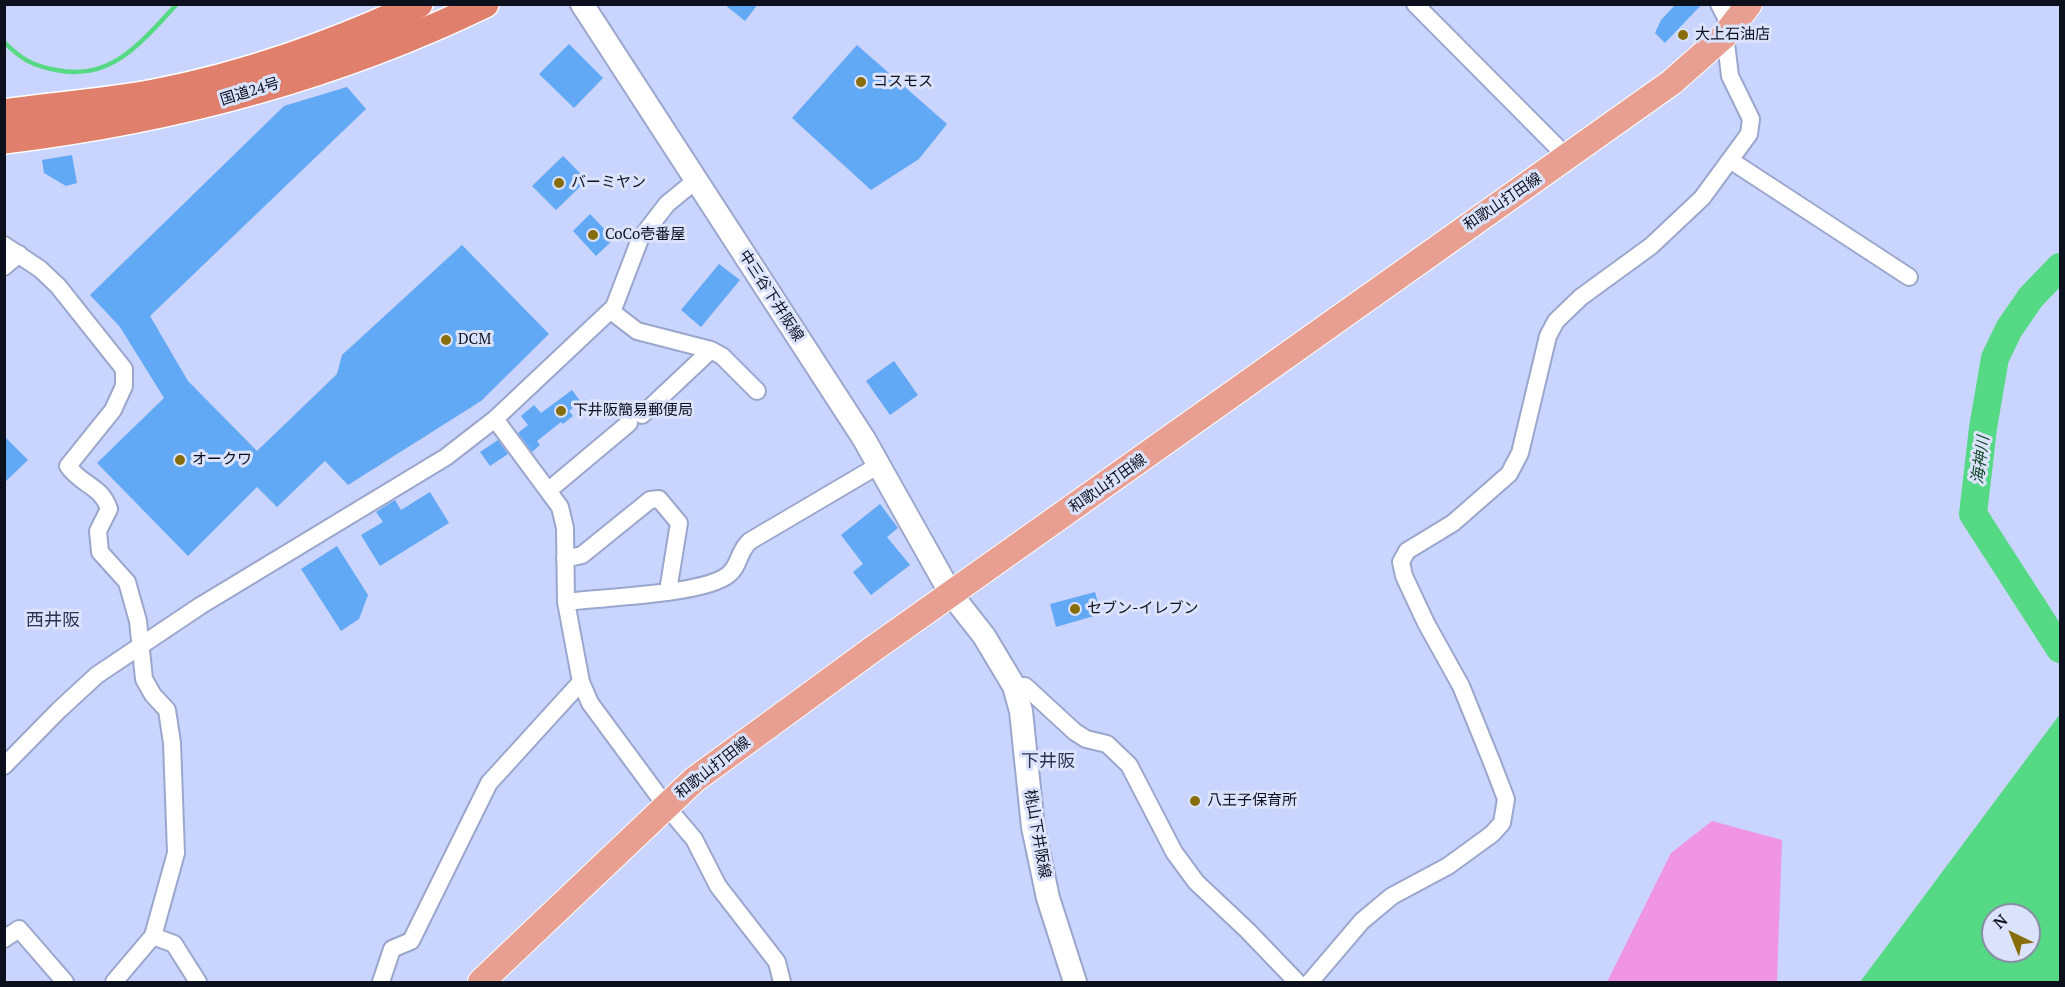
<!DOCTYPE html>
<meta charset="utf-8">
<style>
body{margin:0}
#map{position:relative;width:2065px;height:987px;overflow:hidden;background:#c9d5fe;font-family:"PT Serif",serif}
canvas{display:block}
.frame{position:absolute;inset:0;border:6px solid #0c101d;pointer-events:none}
.north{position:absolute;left:1981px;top:903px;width:60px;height:60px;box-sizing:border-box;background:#dbe3fc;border:2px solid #888fa3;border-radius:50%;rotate:317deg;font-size:16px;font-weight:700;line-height:24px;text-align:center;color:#0c101d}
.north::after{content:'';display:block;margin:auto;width:21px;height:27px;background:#876d0c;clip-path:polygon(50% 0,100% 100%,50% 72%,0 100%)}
</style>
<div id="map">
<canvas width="2065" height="987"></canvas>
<div class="frame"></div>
<div class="north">N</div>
</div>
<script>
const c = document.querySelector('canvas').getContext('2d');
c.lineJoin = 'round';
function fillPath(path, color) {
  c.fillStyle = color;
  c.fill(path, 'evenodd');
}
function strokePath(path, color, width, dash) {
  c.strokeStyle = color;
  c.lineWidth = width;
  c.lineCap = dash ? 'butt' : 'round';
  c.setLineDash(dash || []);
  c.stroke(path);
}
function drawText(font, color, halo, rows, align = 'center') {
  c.font = font + ' "PT Serif","Noto Sans JP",serif';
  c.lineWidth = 6;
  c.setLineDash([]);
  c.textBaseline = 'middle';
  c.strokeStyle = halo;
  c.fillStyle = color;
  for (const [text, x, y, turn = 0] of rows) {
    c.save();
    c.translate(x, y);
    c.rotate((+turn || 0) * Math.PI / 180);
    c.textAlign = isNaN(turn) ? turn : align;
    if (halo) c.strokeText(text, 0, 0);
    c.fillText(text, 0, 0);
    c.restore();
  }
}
fillPath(new Path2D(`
 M1712,821L1782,840L1777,982H1607L1671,853Z`), '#f094e4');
fillPath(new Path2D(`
 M2060,714V982H1860ZM1993,915H2029V951H1993Z`), '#56d984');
strokePath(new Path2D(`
 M4,42C21,59 33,66 56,70C112,82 142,41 177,4`), '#56d984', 4.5);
strokePath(new Path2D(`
 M2060,267L2031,297L2009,329L1995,358L1983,428L1973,514L2060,649`), '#56d984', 28);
fillPath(new Path2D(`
 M724,4H758L745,21Z
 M1676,4H1702L1665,43L1655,33L1661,20Z
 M569,44L603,78L574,108L539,74Z
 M857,45L947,124L919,159L871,190L792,118Z
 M347,87L366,109L150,316L188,381L257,451L337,374L342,355L462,245L549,334L481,401L348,485L325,461L277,507L257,487L188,556L97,463L164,398L120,327L90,295L284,106Z
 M72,155L77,183L66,186L44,173L42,160Z
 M563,156L587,180L556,210L532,186Z
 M590,214L614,239L596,256L573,231Z
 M719,264L740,280L701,327L681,310Z
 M894,361L918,395L890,415L866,381Z
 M572,390L581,402L569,411L573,416L563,424L561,422L537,441L540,445L532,452L518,433L528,425L521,416L534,405L541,413Z
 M4,436L28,460L4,483Z
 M498,440L508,454L490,466L480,452Z
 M430,492L449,523L380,566L361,535L383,522L376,512L395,500L401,510Z
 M880,504L898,528L887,537L910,565L871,595L853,572L863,564L841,535Z
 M337,546L368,595L359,619L341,631L301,569Z
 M1095,592L1101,614L1056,627L1050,604Z`), '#61a8f5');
const minor = new Path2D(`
 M1415,4L1568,158
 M1719,4L1731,27
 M1730,160L1909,277
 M4,245L40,269L58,286L124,369V386L113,410L68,466C82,486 101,485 109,509L98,531L100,552L127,582L138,621L144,679L153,695L167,710L172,743L176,853L153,936L114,982
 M4,267L19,254
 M611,311L637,331L711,350L642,415
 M711,350L722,356L757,391
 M495,419L560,507L565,528L566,602L581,682L590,703L666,806L694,839L718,886L777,962L782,982
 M549,490L629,423
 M565,559L582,555L650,500L659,499L679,523L668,591
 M566,602C602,597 702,595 728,575C740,566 738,551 750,541L879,465
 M1014,686H1025L1075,732L1086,739L1107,744L1129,765L1174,852L1196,882L1247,930L1297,982
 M4,766L59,710L97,675L200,606L446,457L495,419L614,307L640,239L667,204L695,181
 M153,936L174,944L198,982
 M4,939L19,929L65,982
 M381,982L392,949L411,941L489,783L581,682
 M1310,982L1362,921L1392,896L1448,866L1492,834L1502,823L1506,799L1491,760L1461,686L1426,623L1404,576L1401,562L1407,551L1453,523L1509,474L1520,453L1548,336L1556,321L1581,297L1651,246L1702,198L1749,134L1751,119L1730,76L1725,35`);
const secondary = new Path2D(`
 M582,4L864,439L951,594L984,636L1014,686L1021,711L1033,827L1048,898L1075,982`);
const primary = new Path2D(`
 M481,982L694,780L873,649L1672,82L1725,35L1749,4`);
const trunk = new Path2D(`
 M4,113C54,106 105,102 154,93C243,76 337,43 419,4
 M4,140C170,120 334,77 485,4`);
strokePath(minor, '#9ba6cd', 20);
strokePath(secondary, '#9ba6cd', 26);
strokePath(primary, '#fff', 28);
strokePath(trunk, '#fff', 30);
strokePath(minor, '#fff', 16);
strokePath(secondary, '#fff', 22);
strokePath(primary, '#e89f91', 26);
strokePath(trunk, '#e07f6c', 27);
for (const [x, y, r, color] of [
 [1683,35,6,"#876d0c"],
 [861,82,6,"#876d0c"],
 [559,183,6,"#876d0c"],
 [593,235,6,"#876d0c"],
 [446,340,6,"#876d0c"],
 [561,411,6,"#876d0c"],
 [180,460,6,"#876d0c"],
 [1075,609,6,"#876d0c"],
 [1195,801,6,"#876d0c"]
]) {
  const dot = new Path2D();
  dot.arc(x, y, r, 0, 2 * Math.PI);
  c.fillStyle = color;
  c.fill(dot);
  strokePath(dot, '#dbe3fc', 2);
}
drawText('15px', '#0c101d', '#dbe3fc', [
 ["大上石油店",1695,35],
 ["コスモス",873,82],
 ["バーミヤン",571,183],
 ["CoCo壱番屋",605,235],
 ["DCM",458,340],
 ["下井阪簡易郵便局",573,411],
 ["オークワ",192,460],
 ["セブン-イレブン",1087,609],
 ["八王子保育所",1207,801]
], 'left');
drawText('15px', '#0c101d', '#dbe3fc', [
 ["国道24号",250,92,-17],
 ["和歌山打田線",1503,202,-34],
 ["中三谷下井阪線",771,296,57],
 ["和歌山打田線",1108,484,-35],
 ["和歌山打田線",713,768,-38],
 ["桃山下井阪線",1037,834,80]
]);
drawText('italic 16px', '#104524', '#dbe3fc', [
 ["海神川",1981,460,-82]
]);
drawText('18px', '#2c3454', '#dbe3fc', [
 ["西井阪",53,621],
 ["下井阪",1048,762]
]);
</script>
